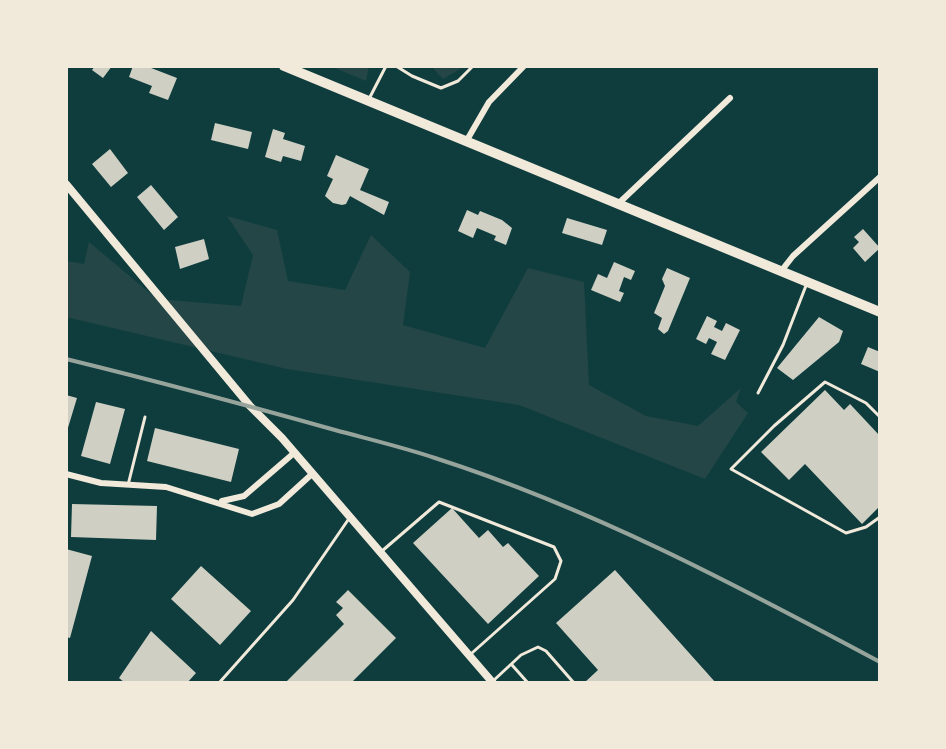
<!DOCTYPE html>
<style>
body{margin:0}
#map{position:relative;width:946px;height:749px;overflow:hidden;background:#0f3d3e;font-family:Poppins,sans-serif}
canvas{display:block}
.frame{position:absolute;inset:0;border:68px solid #f1e9da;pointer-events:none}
</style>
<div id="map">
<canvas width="946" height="749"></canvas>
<div class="frame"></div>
</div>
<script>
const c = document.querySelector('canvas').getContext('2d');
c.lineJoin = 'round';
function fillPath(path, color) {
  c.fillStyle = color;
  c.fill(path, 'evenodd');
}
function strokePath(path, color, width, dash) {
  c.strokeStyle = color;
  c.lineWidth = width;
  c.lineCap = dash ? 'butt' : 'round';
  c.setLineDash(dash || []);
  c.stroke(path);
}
fillPath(new Path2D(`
 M330,66H369L366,81Z
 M431,66H465L443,79Z
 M227,216L277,230L288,281L345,290L371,235L410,272L403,325L485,348L528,268L584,282L589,385L646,416L698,426L741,388L736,402L748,413L705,479L519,405L287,369L66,317V261L84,264L89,242L157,299L241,306L253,255Z`), '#244646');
fillPath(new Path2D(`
 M95,66H112L103,78L92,70Z
 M133,66H146L177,78L168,100L149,93L152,86L129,77Z
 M215,123L252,132L248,149L211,140Z
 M273,129L285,133L283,139L305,146L301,161L283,156L281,162L265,157Z
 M110,149L128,173L111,187L92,164Z
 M336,155L369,169L360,190L389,202L384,215L350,196L346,204L342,205L333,203L325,196L333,179L327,176Z
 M151,185L178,217L164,230L137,197Z
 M467,210L478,215L480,211L502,220L512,228L506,245L494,240L496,236L477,228L473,238L458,231Z
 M567,218L607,230L602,245L562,233Z
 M863,229L880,248L865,262L853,248L859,242L854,237Z
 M204,239L209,259L180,269L175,247Z
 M614,262L635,271L631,280L624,277L619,291L624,293L620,302L591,290L598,274L607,278Z
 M667,268L690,278L668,331L664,334L658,329L662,318L654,313L665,286L662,279Z
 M707,316L717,321L714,327L722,331L726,323L740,330L725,360L711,354L717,342L709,338L706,344L696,339Z
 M819,317L843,331L839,342L793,380L777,368Z
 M868,347L880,352V372L861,364Z
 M825,390L844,410L850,404L880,436V506L862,524L805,464L789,480L761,452Z
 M66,395L77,398L67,431H66Z
 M96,402L125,409L110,464L81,456Z
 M155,428L239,449L231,482L147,461Z
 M72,504L157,506L156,540L71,537Z
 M452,508L479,538L488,530L503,547L508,543L539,576L488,624L413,543Z
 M66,549L92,556L70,638L66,637Z
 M201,566L251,611L220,645L171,599Z
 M615,570L716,683H584L598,670L556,623Z
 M348,590L396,638L351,683H285L344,624L336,615L343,608L336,602Z
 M151,631L196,673L187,683H125L119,678Z`), '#cfcfc3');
strokePath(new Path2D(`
 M396,66L412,76L441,88L458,81L473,66
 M370,97L386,66
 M758,393L783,345L807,283
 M880,417L866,403L825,382L774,426L731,469L846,533L866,527L880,517
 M128,485L145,417
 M382,551L439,502L554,547L561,561L555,579L472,653
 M512,665L528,683
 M493,681L521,655L538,647L546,651L574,683
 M219,683L293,600L348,520`), '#f1e9da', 3);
strokePath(new Path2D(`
 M467,140L489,102L524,66
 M619,203L730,98
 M782,270L793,256L880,177
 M66,474L101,483L166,487L252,514L279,504L312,474
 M222,501L244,496L294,453`), '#f1e9da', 6);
strokePath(new Path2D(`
 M66,184L250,406L282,438L493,683`), '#f1e9da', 8);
strokePath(new Path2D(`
 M284,66L880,312`), '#f1e9da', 10);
strokePath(new Path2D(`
 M66,359C156,381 246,405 335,430C368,439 402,447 435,458C591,508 736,585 880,662`), '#97a49c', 4);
</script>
